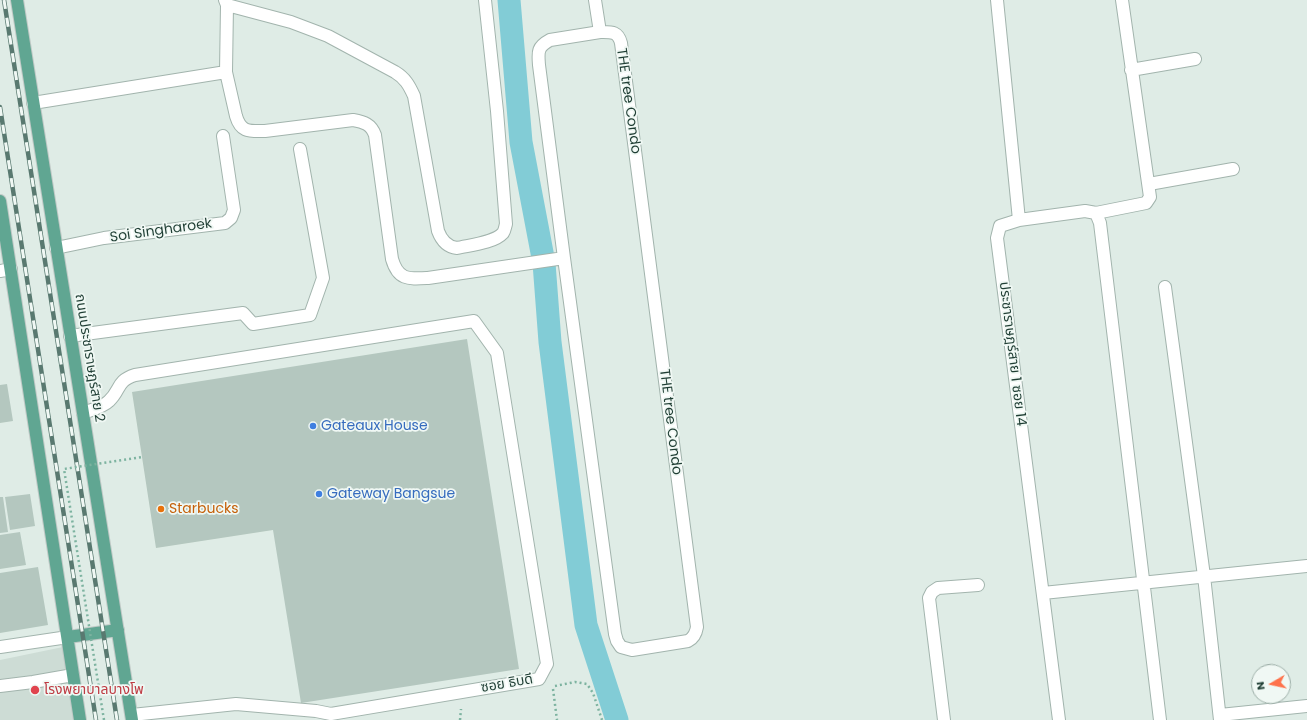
<!DOCTYPE html>
<meta charset="utf-8">
<style>
body{margin:0}
#map{position:relative;width:1307px;height:720px;overflow:hidden;background:#dfece6;font-family:Poppins,sans-serif}
canvas{display:block}
.north{position:absolute;left:1251px;top:664px;width:40px;height:40px;box-sizing:border-box;background:#f0f8f4;border:1px solid #9caea7;border-radius:50%;rotate:261deg;font-size:11px;font-weight:700;line-height:16px;text-align:center;color:#1f3e34}
.north::after{content:'';display:block;margin:auto;width:14px;height:18px;background:#fe724b;clip-path:polygon(50% 0,100% 100%,50% 72%,0 100%)}
</style>
<div id="map">
<canvas width="1307" height="720"></canvas>
<div class="north">N</div>
</div>
<script>
const c = document.querySelector('canvas').getContext('2d');
c.lineJoin = 'round';
function fillPath(path, color) {
  c.fillStyle = color;
  c.fill(path, 'evenodd');
}
function strokePath(path, color, width, dash) {
  c.strokeStyle = color;
  c.lineWidth = width;
  c.lineCap = dash ? 'butt' : 'round';
  c.setLineDash(dash || []);
  c.stroke(path);
}
function drawText(font, color, halo, rows, align = 'center') {
  c.font = font + ' Poppins,"Noto Sans Thai",sans-serif';
  c.lineWidth = 3.5;
  c.setLineDash([]);
  c.textBaseline = 'middle';
  c.strokeStyle = halo;
  c.fillStyle = color;
  for (const [text, x, y, turn = 0] of rows) {
    c.save();
    c.translate(x, y);
    c.rotate((+turn || 0) * Math.PI / 180);
    c.textAlign = isNaN(turn) ? turn : align;
    if (halo) c.strokeText(text, 0, 0);
    c.fillText(text, 0, 0);
    c.restore();
  }
}
fillPath(new Path2D(`
 M63,647L74,720H0V660Z`), '#cddcd5');
strokePath(new Path2D(`
 M509,0L521,142L544,263L550,342L586,625L617,720`), '#82ccd6', 23);
fillPath(new Path2D(`
 M467,339L519,669L301,703L273,530L156,548L132,392Z
 M7,384L13,421L0,423V385Z
 M30,494L35,526L10,530L5,497Z
 M0,497H3L8,532L0,533Z
 M20,532L26,565L0,569V535Z
 M38,567L48,625L0,633V573Z`), '#b4c7bf');
const minor = new Path2D(`
 M225,0L227,5L226,72
 M595,0L600,32
 M997,0L1019,220L1000,226L997,238L1059,720
 M227,5L291,22L328,36L395,72C405,78 409,85 414,96L438,231C441,239 447,247 457,248C470,245 494,243 503,233C505,230 505,227 506,224L497,111L485,0
 M600,32C611,32 618,31 621,43L697,627C696,633 694,638 688,641L632,650L621,647L617,641L615,634L564,258L539,65C538,52 537,47 550,40Z
 M1131,70L1195,59
 M33,103L226,72L236,116C241,133 250,131 265,131L353,120C364,122 371,124 375,135L392,259C398,280 408,279 428,278L564,258
 M1149,184L1233,169
 M1096,213L1146,203L1150,197L1122,0
 M1019,220L1085,211L1096,213L1100,223L1160,720
 M56,248L104,238L225,223L231,218L234,210L223,136
 M0,271L11,269
 M1165,287L1204,576L1220,720
 M70,336L243,313L253,324L310,315L323,278L300,149
 M83,413C91,410 103,407 109,401C121,390 116,381 135,375L474,321L497,353L547,664L539,679L331,714L316,711L236,704L132,715
 M1043,593L1307,566
 M0,647L68,637
 M0,686L33,682L73,675
 M1220,715L1307,706
 M944,720L929,598L932,592L938,588L978,585`);
const major = new Path2D(`
 M17,0L132,720
 M0,201L80,720
 M68,637L118,630`);
strokePath(minor, '#a2b4ad', 14);
strokePath(major, '#c0c9c6', 14);
strokePath(new Path2D(`
 M555,686L575,682L587,684L593,693L602,720
 M553,689L557,720
 M460,720L461,709`), '#7db3a0', 2.5, [2, 3]);
strokePath(minor, '#fff', 12);
strokePath(major, '#60a692', 12);
const rail = new Path2D(`
 M4,0L117,720
 M0,107L96,720`);
strokePath(rail, '#597970', 4.5);
strokePath(rail, '#f0f8f4', 3, [9]);
strokePath(new Path2D(`
 M104,720L64,469L142,457`), '#7db3a0', 2.5, [2, 3]);
for (const [x, y, r, color] of [
 [313,426,4,"#3f7fe0"],
 [319,494,4,"#3f7fe0"],
 [161,509,4,"#e8710a"],
 [35,690,5,"#e0444e"]
]) {
  const dot = new Path2D();
  dot.arc(x, y, r, 0, 2 * Math.PI);
  c.fillStyle = color;
  c.fill(dot);
  strokePath(dot, '#f0f8f4', 1.5);
}
drawText('14px', '#1f3e34', '#f0f8f4', [
 ["THE tree Condo",628,101,82],
 ["Soi Singharoek",161,231,-8],
 ["ประชาราษฎร์สาย 1 ซอย 14",1012,354,83],
 ["ถนนประชาราษฎร์สาย 2",89,358,81],
 ["THE tree Condo",670,422,83],
 ["ซอย ธิบดี",507,684,-10]
]);
drawText('14px', '#366cbe', '#f0f8f4', [
 ["Gateaux House",321,426],
 ["Gateway Bangsue",327,494]
], 'left');
drawText('14px', '#c56008', '#f0f8f4', [
 ["Starbucks",169,509]
], 'left');
drawText('14px', '#be3a42', '#f0f8f4', [
 ["โรงพยาบาลบางโพ",44,690]
], 'left');
</script>
